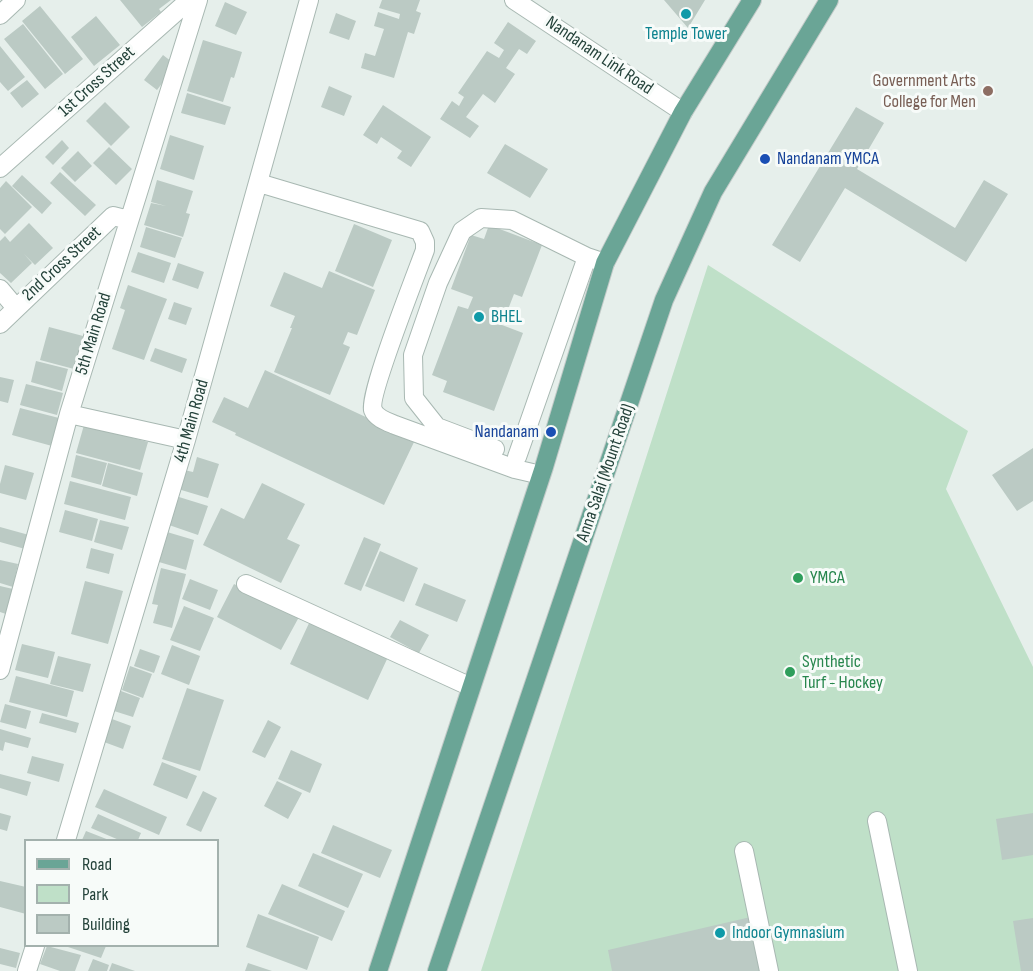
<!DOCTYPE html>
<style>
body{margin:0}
#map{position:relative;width:1033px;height:971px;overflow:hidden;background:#e6efeb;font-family:"Sofia Sans Condensed",sans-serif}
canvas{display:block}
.legend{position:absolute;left:24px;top:839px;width:195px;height:108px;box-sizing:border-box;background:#f7fbf9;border:2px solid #a3b1ad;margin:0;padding:8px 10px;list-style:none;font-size:18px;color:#24423a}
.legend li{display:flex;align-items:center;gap:12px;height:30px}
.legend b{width:30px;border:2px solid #a3b1ad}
</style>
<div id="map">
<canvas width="1033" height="971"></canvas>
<ul class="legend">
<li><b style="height:8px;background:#6aa596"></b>Road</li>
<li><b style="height:16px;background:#bfe0c8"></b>Park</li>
<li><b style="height:16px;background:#bbcac4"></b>Building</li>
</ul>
</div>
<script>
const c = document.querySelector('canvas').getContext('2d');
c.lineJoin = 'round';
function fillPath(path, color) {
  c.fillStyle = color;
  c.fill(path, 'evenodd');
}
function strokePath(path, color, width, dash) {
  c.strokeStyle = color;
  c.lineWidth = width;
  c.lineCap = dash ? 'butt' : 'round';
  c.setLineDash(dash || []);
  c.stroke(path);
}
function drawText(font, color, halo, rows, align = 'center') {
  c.font = font + ' "Sofia Sans Condensed",sans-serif';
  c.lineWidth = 6;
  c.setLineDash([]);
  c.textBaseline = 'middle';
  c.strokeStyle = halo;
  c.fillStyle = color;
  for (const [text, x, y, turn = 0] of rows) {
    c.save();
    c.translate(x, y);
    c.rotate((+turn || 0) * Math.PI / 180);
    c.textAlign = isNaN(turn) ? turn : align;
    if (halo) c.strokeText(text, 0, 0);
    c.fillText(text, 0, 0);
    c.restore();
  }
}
fillPath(new Path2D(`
 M708,265L968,431L946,489L1033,667V971H481Z`), '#bfe0c8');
fillPath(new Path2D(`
 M120,0H171L159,9L161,12L142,27Z
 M382,0H420L416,11L421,13L414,34L408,32L394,78L361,68L365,53L375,56L384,29L374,26L378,12L399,19L400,14L379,8Z
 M664,0H705L688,28Z
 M225,2L247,12L236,35L215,26Z
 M40,6L83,59L65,74L22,21Z
 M336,13L356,21L349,40L329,33Z
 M96,16L120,45L94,66L71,37Z
 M508,22L536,41L527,54L519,49L506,68L515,74L495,103L483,94L466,117L479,126L470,138L440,119L452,101L459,106L464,97L458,93L487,51L499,58L504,50L494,43Z
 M23,24L63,74L45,89L4,39Z
 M203,40L242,52L234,78L231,77L223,102L187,91Z
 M0,46L25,77L8,91L0,82Z
 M163,55L176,65L157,90L144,80Z
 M27,80L39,94L22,108L10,93Z
 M329,86L352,96L344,116L321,107Z
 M187,93L231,107L225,125L181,113Z
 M105,102L130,127L111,146L86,121Z
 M383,105L431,137L411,167L397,158L402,151L381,137L377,144L363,135Z
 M856,107L884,123L857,169L955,228L984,180L1008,194L966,262L845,188L800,262L772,245Z
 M170,135L204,146L194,180L160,169Z
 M62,140L69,148L53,165L45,157Z
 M505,144L548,169L530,198L487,173Z
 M109,147L132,169L116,185L93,163Z
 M78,151L92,166L75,182L61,168Z
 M60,172L96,205L85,216L50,183Z
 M22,175L52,203L42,214L12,186Z
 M157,180L193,191L186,213L190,214L183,237L144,225L151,203L166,206L151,202Z
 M6,181L32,207L5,234L0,229V188Z
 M29,223L53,248L35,265L24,254L32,263L11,283L0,273V241L5,236L10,242Z
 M354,224L392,240L373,287L335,271Z
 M489,225L542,245L522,297L514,294L502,325L523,333L494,411L443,392L447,381L432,375L458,306L468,309L473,297L451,289L471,235L484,239Z
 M146,227L182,238L175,258L140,247Z
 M138,252L171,263L164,283L131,272Z
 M178,263L204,272L198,289L172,280Z
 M329,271L375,290L357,335L348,332L343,344L350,347L330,395L274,372L292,328H290L295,316L270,306L284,272L322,288Z
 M128,285L167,299L158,322L141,316L158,322L144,360L112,349L125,310L120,308Z
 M174,302L192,308L186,325L168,319Z
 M49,327L83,336L74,369L40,360Z
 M155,348L187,359L182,373L150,361Z
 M36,361L68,369L62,391L31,382Z
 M265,370L415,440L384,505L235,435L236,433L212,422L224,397L248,408Z
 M0,377L14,380L8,403L0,401Z
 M26,384L63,393L57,415L20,405Z
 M20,408L59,418L52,446L12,435Z
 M84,425L148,442L140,470L76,453Z
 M1033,448V501L1017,511L992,475Z
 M76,455L107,463L101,485L71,477Z
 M197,457L219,464L208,498L178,489L184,470L193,472Z
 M108,463L143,473L137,496L102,486Z
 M5,465L34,473L26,500L0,493V484Z
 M70,481L131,497L125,520L64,504Z
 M262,483L305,504L287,539L300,545L281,583L203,545L221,508L244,519Z
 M179,497L208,506L198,535L169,525Z
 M65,510L98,519L92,541L59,532Z
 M100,520L129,527L122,550L94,542Z
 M0,527L29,535L25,549L0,542Z
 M167,532L194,540L186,570L159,562Z
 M364,537L381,544L361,591L344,584Z
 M91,548L114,554L109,574L86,568Z
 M380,551L418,568L404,602L365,586Z
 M0,560L18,564L13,587L0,583Z
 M161,568L186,574L172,628L153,623L158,605L152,604Z
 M190,579L218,590L210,610L182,599Z
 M85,581L123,591L108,644L71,634Z
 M424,583L466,600L457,622L415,605Z
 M234,584L299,617L281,650L217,617Z
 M0,586L13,589L6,614L0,612Z
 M184,606L214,618L200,651L170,640Z
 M400,620L429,635L419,653L390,637Z
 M310,621L388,657L368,700L290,664Z
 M22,644L55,652L48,678L15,670Z
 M172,645L200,656L189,685L161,674Z
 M140,649L160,656L154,673L134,666Z
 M58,656L91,664L83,692L50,684Z
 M130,666L152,674L143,698L122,690Z
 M16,676L74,691L67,717L9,702Z
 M187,688L224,700L200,771L162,759Z
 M121,691L140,698L133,717L114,711Z
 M5,704L31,711L26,729L0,722Z
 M42,713L79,723L76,733L39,723Z
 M112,719L131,726L123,749L104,742Z
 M268,720L281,727L265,758L252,752Z
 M0,729L31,738L28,748L5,742L3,751L0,750Z
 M291,750L322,764L310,793L278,779Z
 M32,756L64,764L59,782L27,773Z
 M162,762L197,776L187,799L153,785Z
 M0,774L31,782L27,796L0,788Z
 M277,781L302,793L288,819L264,806Z
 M104,789L167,817L159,835L95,807Z
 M203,791L217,798L201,832L186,825Z
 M0,813L11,816L7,831L0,829Z
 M1033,813V855L1002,860L996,819Z
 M98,814L141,833L138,840H119L91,828Z
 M333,825L392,850L380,878L321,853Z
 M86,831L109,840H82Z
 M313,853L363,874L348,908L298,886Z
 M0,881L26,887V914L0,907Z
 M282,884L345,911L332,941L268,914Z
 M258,914L319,937L307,970L246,947Z
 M755,916L766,971H612L608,950Z
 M1033,918V971H1021L1013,921Z
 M47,946L81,955L75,971H60L40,964Z
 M65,946H106L101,958Z
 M0,948L20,953L16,968L0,964Z
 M93,959L109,965L107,971H88Z
 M112,963L135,971H109Z
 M248,963L272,971H245Z`), '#bbcac4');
const minor = new Path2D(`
 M514,0L683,112
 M0,15L16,0
 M0,168L186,3H197
 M259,183L420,231L425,242V250C417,272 368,396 373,410C376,418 388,422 395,425L515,469L541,475
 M0,289L16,308
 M0,324L113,216L129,220
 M69,414L186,440
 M495,449L437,427L414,398L413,355L438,283L462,231L481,218L512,220L587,257L605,263
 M517,457L587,257
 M246,584L471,687
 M0,670L69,414L198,0
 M877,821L908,971
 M66,840L186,440L309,0
 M744,851L769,971
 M27,971L35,946`);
const major = new Path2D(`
 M378,971L544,467L605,263L683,112L752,0
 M437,971L664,300L713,192L829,0`);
strokePath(minor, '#a8b8b2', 20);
strokePath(major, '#c2cac8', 20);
strokePath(minor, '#fff', 18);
strokePath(major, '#6aa596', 18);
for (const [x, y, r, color] of [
 [686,14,6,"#0f9aa8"],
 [988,91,6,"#8d6e63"],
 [765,159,6,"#1a4fb4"],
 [479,317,6,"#0f9aa8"],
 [551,432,6,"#1a4fb4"],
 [798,578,6,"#2e9e5b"],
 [790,672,6,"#2e9e5b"],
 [720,933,6,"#0f9aa8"]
]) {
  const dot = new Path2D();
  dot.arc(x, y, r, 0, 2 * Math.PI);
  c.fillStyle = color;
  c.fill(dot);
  strokePath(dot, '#f7fbf9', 2);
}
drawText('18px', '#0d838f', '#f7fbf9', [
 ["Temple Tower",686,34,"center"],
 ["BHEL",491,317],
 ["Indoor Gymnasium",732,933]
], 'left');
drawText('18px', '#24423a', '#f7fbf9', [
 ["Nandanam Link Road",599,56,34],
 ["1st Cross Street",97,82,-42],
 ["2nd Cross Street",62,264,-43],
 ["5th Main Road",94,334,-73],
 ["4th Main Road",192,421,-74],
 ["Anna Salai (Mount Road)",606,473,-71]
]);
drawText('18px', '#785e54', '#f7fbf9', [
 ["Government Arts",976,81],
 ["College for Men",976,102]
], 'right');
drawText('18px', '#164399', '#f7fbf9', [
 ["Nandanam YMCA",777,159],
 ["Nandanam",539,432,"right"]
], 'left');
drawText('18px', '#27864d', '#f7fbf9', [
 ["YMCA",810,578],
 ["Synthetic",802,662],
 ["Turf - Hockey",802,683]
], 'left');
</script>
